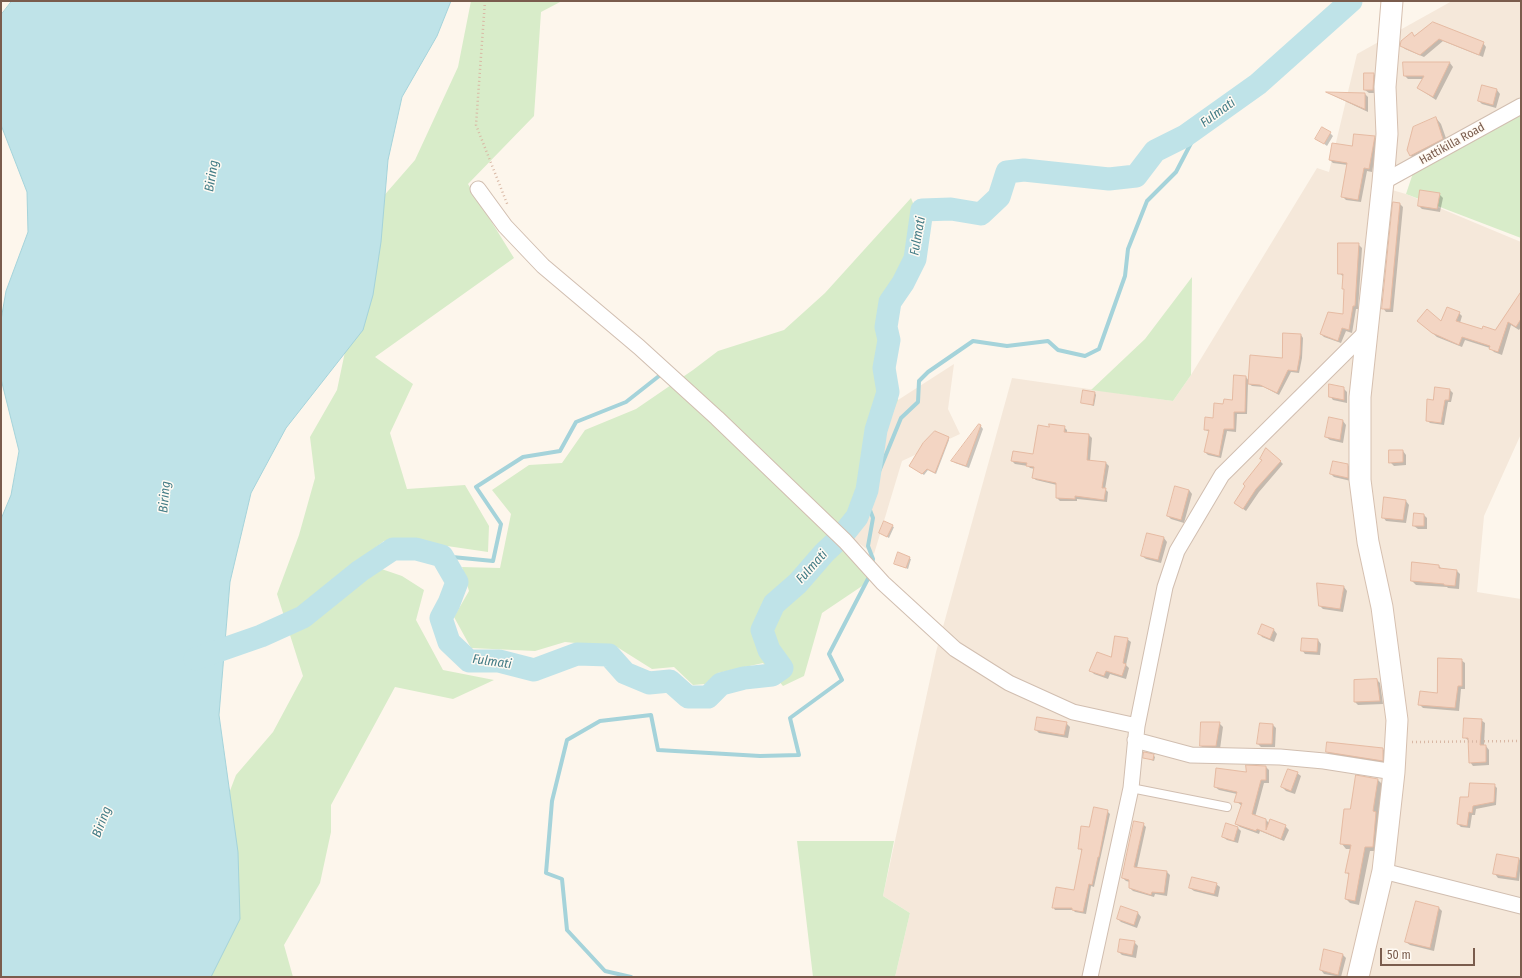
<!DOCTYPE html>
<style>
body{margin:0}
#map{position:relative;width:1522px;height:978px;overflow:hidden;background:#fdf6ec;font-family:"Fira Sans Condensed",sans-serif}
canvas{display:block}
.frame{position:absolute;inset:0;border:2px solid #7a5c4d;pointer-events:none}
.scale{position:absolute;left:1380px;top:948px;width:95px;height:18px;box-sizing:border-box;border:2px solid #7a5c4d;border-top:0;padding-left:5px;font-size:12px;line-height:14px;white-space:nowrap;color:#7a5c4d;-webkit-text-stroke:3px #fffaf3;paint-order:stroke}
</style>
<div id="map">
<canvas width="1522" height="978"></canvas>
<div class="frame"></div>
<div class="scale">50 m</div>
</div>
<script>
const c = document.querySelector('canvas').getContext('2d');
c.lineJoin = 'round';
function fillPath(path, color) {
  c.fillStyle = color;
  c.fill(path, 'evenodd');
}
function strokePath(path, color, width, dash) {
  c.strokeStyle = color;
  c.lineWidth = width;
  c.lineCap = dash ? 'butt' : 'round';
  c.setLineDash(dash || []);
  c.stroke(path);
}
function drawText(font, color, halo, rows, align = 'center') {
  c.font = font + ' "Fira Sans Condensed",sans-serif';
  c.lineWidth = 3;
  c.setLineDash([]);
  c.textBaseline = 'middle';
  c.strokeStyle = halo;
  c.fillStyle = color;
  for (const [text, x, y, turn = 0] of rows) {
    c.save();
    c.translate(x, y);
    c.rotate((+turn || 0) * Math.PI / 180);
    c.textAlign = isNaN(turn) ? turn : align;
    if (halo) c.strokeText(text, 0, 0);
    c.fillText(text, 0, 0);
    c.restore();
  }
}
fillPath(new Path2D(`
 M1452,1H1521V104L1378,186L1406,194L1521,242V434L1484,516L1477,592L1521,599V977H895L910,913L883,896L936,652L1012,378L1173,401L1191,375L1317,168L1329,172L1357,54Z
 M954,364L948,409L960,434L902,461L874,554L847,535L865,497L889,402L898,400Z`), '#f5e8da');
fillPath(new Path2D(`
 M471,1H562L541,12L534,116L468,184L514,258L375,357L413,384L390,433L407,489L465,485L489,526L488,552L406,540L384,541L358,561L402,576L424,590L416,620L443,670L494,680L453,699L395,687L331,805V832L320,883L284,945L293,977H174L199,872L236,775L273,732L303,676L277,594L299,535L315,478L310,437L337,390L356,299L381,199L415,160L458,67Z
 M1521,98V238L1406,194L1415,167Z
 M911,198L920,221L915,259L903,283L890,302L898,400L851,517L838,530L871,580L822,613L804,676L783,686L763,663L718,673L705,684L693,685L674,667L652,669L617,647L565,642L535,651L471,648L454,617L469,591L462,567L500,568L511,514L492,490L529,465L562,463L585,430L636,409L693,370L718,351L784,330L825,293Z
 M1192,277L1191,375L1173,401L1091,390L1145,339Z
 M797,841H894L883,896L910,913L895,977H813Z`), '#d8ecc9');
const water = new Path2D(`
 M12,1H451L437,36L402,97L388,160L381,242L373,295L363,330L286,428L251,493L230,582L219,715L238,852L240,919L211,977H1V519L11,495L19,451L1,379V320L6,291L28,232L27,192L1,125V15Z`);
fillPath(water, '#bfe3e8');
strokePath(water, '#a5d3da', 1);
fillPath(new Path2D(`
 M1433,23L1483,43L1486,47L1483,57L1443,41L1424,57L1405,49L1401,45Z
 M1404,63H1450L1453,67L1436,100L1418,88L1424,79H1408L1405,76Z
 M1374,74L1377,77L1376,93H1369L1365,90Z
 M1483,86L1497,90L1500,94L1496,108L1482,104L1479,101Z
 M1328,93L1365,94L1368,97V112Z
 M1436,118L1441,124L1448,144L1416,161L1411,156L1408,150Z
 M1330,133L1333,136L1327,146L1316,138Z
 M1374,137L1378,140L1372,172L1367,171L1361,202L1346,200L1342,196L1348,165L1333,163L1330,160Z
 M1439,194L1443,198L1440,212L1422,209L1419,206Z
 M1400,204L1403,207L1393,312H1386L1383,308Z
 M1358,244L1362,248L1358,309H1356L1352,333L1346,331L1341,343L1324,337L1321,334L1344,315V277L1339,273Z
 M1521,294V327L1519,330L1511,325L1502,355L1494,352L1490,348L1465,340L1462,347L1437,337L1422,324L1442,322L1459,313L1462,316L1460,323L1483,330L1496,331Z
 M1301,335L1303,338L1302,358L1299,373L1291,372L1279,395L1264,387L1252,386L1248,383L1247,414H1237L1236,432L1227,431L1221,458L1208,455L1205,452L1210,432L1205,430L1224,405L1233,401L1246,377L1249,381L1283,359Z
 M1343,388L1347,392V403L1333,400L1330,396Z
 M1436,388L1450,390L1453,393L1451,402H1448L1444,425L1430,423L1427,420L1434,401Z
 M1095,393L1096,395L1094,406L1082,402Z
 M1330,419L1343,421L1346,425L1343,443L1330,440L1326,437Z
 M980,425L983,429L969,468L955,463L953,461Z
 M1064,427L1067,430V433L1089,435L1092,438L1090,461L1106,463L1109,466L1105,489L1108,492L1107,502L1077,499V501H1060L1057,498V485L1036,480L1033,477L1035,469L1030,468L1028,466L1015,464L1012,461L1034,455L1050,428Z
 M948,438L949,440L936,474L928,470L924,475L912,467Z
 M1403,451L1406,455V465L1394,466L1390,462Z
 M1263,461H1280L1283,464L1259,492L1246,511L1235,503Z
 M1348,465L1351,469V481L1334,477L1331,474Z
 M1189,490L1192,494L1184,523L1171,519L1168,516Z
 M1385,498L1406,501L1409,505L1406,523L1386,521L1383,517Z
 M1424,515L1427,518V529H1418L1414,526Z
 M892,526L894,527L889,538L880,533Z
 M1164,538L1167,542L1161,563L1146,559L1142,556Z
 M898,554L911,559L908,569L895,564Z
 M1413,563L1439,566L1442,569L1457,571L1460,574L1459,589L1448,588L1447,587L1416,585L1412,581Z
 M1344,587L1347,591L1343,612L1323,609L1320,606Z
 M1262,625L1274,630L1277,634L1274,642L1262,637L1259,633Z
 M1127,639L1131,642L1126,665L1129,668L1126,679L1110,674L1108,679L1094,674L1090,670L1111,659Z
 M1303,639L1318,640L1321,644L1320,655L1305,654L1302,650Z
 M1461,660L1465,663V689H1461L1459,711L1423,708L1419,704L1438,694Z
 M1377,680L1380,683L1383,704L1358,705L1354,701Z
 M1481,720L1485,723L1484,746H1486L1489,750V765L1473,766L1470,762L1469,741L1464,737Z
 M1066,723L1070,727L1068,738L1039,733L1036,730Z
 M1219,723L1223,727L1220,749H1204L1201,746Z
 M1261,724L1273,725L1276,728L1275,747H1261L1258,744Z
 M1383,749L1386,752V764L1331,755L1328,752Z
 M1153,755L1155,757L1154,761L1144,757Z
 M1266,767L1269,770V783H1264L1255,817L1266,820L1270,824L1285,826L1289,830L1284,841L1260,831L1259,834L1240,827L1236,824L1242,806L1236,801L1237,794L1219,790L1215,787Z
 M1297,773L1301,776L1295,794L1286,791L1282,787Z
 M1377,779L1382,784L1378,815L1380,817L1377,851H1370L1359,905L1350,903L1346,899L1350,876L1346,872L1351,849H1346L1342,844L1351,810Z
 M1494,785L1497,788L1496,805L1476,809L1475,815H1472L1470,828L1461,827L1458,824L1469,799Z
 M1107,811L1110,814L1094,887L1091,886L1086,914L1075,912L1073,910H1055L1053,907L1075,891L1082,851L1079,848L1090,828Z
 M1143,824L1146,827L1137,868L1167,872L1170,875L1167,896L1155,894L1154,897L1133,891L1130,888V882L1126,881L1123,878Z
 M1238,828L1241,831L1238,843L1227,840L1223,837Z
 M1498,856L1519,859L1521,861L1519,881L1498,878L1495,874Z
 M1216,884L1220,887L1218,897L1194,891L1190,888Z
 M1438,907L1442,911L1434,951L1410,945L1406,942Z
 M1122,908L1138,913L1141,917L1137,928L1121,922L1118,919Z
 M1134,942L1138,946L1136,958L1122,955L1119,952Z
 M1342,954L1346,958L1341,977L1324,974L1321,970Z`), '#0003');
strokePath(new Path2D(`
 M442,556L493,561L501,524L476,487L523,457L560,451L576,422L626,402L659,376
 M872,566L873,559L868,546L873,518L865,497L878,474L901,418L918,402L919,381L928,372L973,341L1007,346L1048,341L1058,350L1085,356L1099,349L1125,276L1128,249L1147,201L1176,172L1200,126
 M631,977L605,971L567,930L562,879L546,873L552,801L567,740L600,721L651,715L658,750L760,756L799,755L790,718L842,680L829,654L871,573`), '#a5d3da', 4);
strokePath(new Path2D(`
 M195,659L261,636L303,617L360,571L393,549H416L442,556L457,582L449,603L441,618L449,642L469,661H499L534,670L577,654L609,655L625,673L649,683L670,681L688,697H708L721,684L744,678L772,675L782,668L769,650L762,630L774,604L798,583L824,553L841,537L857,517L867,490L876,430L888,392L884,368L889,340L886,327L890,302L903,283L915,259L922,210L951,209L981,214L999,197L1007,172L1024,170L1109,179L1136,176L1155,151L1185,136L1258,84L1351,1`), '#bfe3e8', 23);
const building = new Path2D(`
 M1433,22L1484,42L1479,55L1439,39L1420,55L1400,46L1401,41L1412,32L1414,36Z
 M1403,62H1450L1433,97L1417,88L1424,76H1404Z
 M1364,73H1374L1373,90H1364Z
 M1482,85L1497,89L1493,105L1478,101Z
 M1326,92L1365,93V109Z
 M1436,117L1443,139L1410,156L1407,150L1413,127Z
 M1322,127L1331,132L1324,144L1315,139Z
 M1354,134L1375,136L1369,169L1364,168L1358,200L1341,197L1347,163L1329,160L1332,143L1352,146Z
 M1420,190L1440,193L1437,209L1418,206Z
 M1393,202L1400,203L1390,309H1382Z
 M1338,243H1359L1355,306H1353L1349,330L1342,328L1338,341L1320,334L1328,312L1343,314L1344,289H1342L1343,274H1338Z
 M1521,292V319L1516,327L1508,322L1498,352L1489,349L1490,346L1462,337L1459,345L1432,333L1417,321L1427,309L1441,321L1447,307L1460,312L1456,321L1482,329L1483,326L1495,330Z
 M1283,333L1301,334L1300,355L1297,371L1288,370L1277,393L1260,385L1248,384L1250,355L1282,358Z
 M1234,375L1246,376L1245,412H1234V429H1224L1219,456L1204,452L1209,430H1204L1205,417L1213,418L1214,403L1223,404L1224,399L1232,400Z
 M1329,384L1344,387V400L1329,397Z
 M1435,387L1450,389L1449,400H1445L1441,423L1426,421L1427,399L1433,400Z
 M1083,390L1095,392L1093,405L1081,403Z
 M1329,417L1343,420L1340,440L1325,437Z
 M979,424L981,425L966,466L951,461Z
 M1049,424L1065,426L1064,432L1089,434L1087,460L1106,462L1102,488H1106L1104,500L1075,496V499L1056,498V483L1032,478L1034,467L1026,466L1027,463L1011,461L1013,451L1033,454L1038,425L1049,427Z
 M935,431L949,437L935,473L927,469L922,474L909,466L923,443Z
 M1266,448L1281,461L1256,489L1243,509L1234,503L1245,486L1243,484L1262,460L1260,459Z
 M1389,450H1403V462L1389,463Z
 M1333,461L1348,464V478L1330,474Z
 M1175,486L1189,490L1181,520L1167,516Z
 M1384,497L1406,500L1403,520L1382,518Z
 M1414,513L1424,514V526H1413Z
 M884,521L893,525L887,537L879,533Z
 M1147,533L1164,537L1158,560L1141,556Z
 M898,552L910,557L906,568L894,564Z
 M1412,562L1439,565V568L1457,570L1455,586L1444,585V584L1411,581Z
 M1317,583L1344,586L1340,609L1319,606Z
 M1262,624L1274,629L1270,639L1258,634Z
 M1115,636L1128,638L1123,663L1126,664L1122,676L1106,671L1104,676L1089,671L1097,652L1111,657Z
 M1302,638L1318,639L1317,652L1301,651Z
 M1438,658L1462,659V686H1458L1455,708L1418,705L1420,691L1437,693Z
 M1377,679L1380,701L1354,702V680Z
 M1037,717L1067,722L1064,735L1035,730Z
 M1464,718L1482,719L1480,745H1486V762L1469,763L1468,738H1463Z
 M1201,722H1220L1216,746H1200Z
 M1260,723L1273,724L1272,744H1257Z
 M1327,742L1383,748V761L1326,752Z
 M1144,752L1154,754L1153,760L1143,758Z
 M1246,765L1266,766V780H1261L1252,814L1266,819V830L1270,819L1286,825L1281,839L1257,829L1256,831L1235,824L1242,803L1234,802L1237,792L1214,787L1216,768L1246,772Z
 M1288,769L1298,772L1291,791L1281,787Z
 M1356,775L1378,779L1373,811L1376,812L1373,847H1365L1355,901L1345,899L1349,873H1345L1351,845L1340,844L1344,809H1350Z
 M1470,783L1495,784L1494,802L1473,806L1472,813L1469,812L1467,826L1457,824L1460,797H1468Z
 M1094,807L1108,810L1099,857H1098L1092,885L1089,884L1083,912L1072,910V908H1052L1056,887L1074,890L1082,849H1078L1081,826L1089,827Z
 M1134,821L1144,823L1134,867L1167,871L1164,893L1152,892L1151,895L1129,888V880L1122,878Z
 M1226,823L1238,827L1234,841L1222,837Z
 M1497,854L1519,858L1516,878L1493,874Z
 M1192,877L1217,883L1214,894L1189,888Z
 M1416,901L1439,907L1430,948L1405,942Z
 M1121,906L1138,912L1134,925L1117,919Z
 M1120,939L1135,941L1132,955L1118,952Z
 M1324,949L1343,954L1338,975L1320,970Z`);
fillPath(building, '#f3d5c3');
strokePath(building, '#e6bba3', 1);
const lane = new Path2D(`
 M1131,788L1227,807`);
const street = new Path2D(`
 M1383,182L1521,106
 M478,189L505,226L543,266L639,347L717,418L845,541L883,583L955,649L1009,683L1073,712L1137,726
 M1135,740L1191,755L1280,757L1324,761L1394,772
 M1383,871L1521,906
 M1090,977L1131,788L1137,726L1165,587L1177,551L1222,475L1368,330`);
const secondary = new Path2D(`
 M1358,977L1383,871L1394,772L1397,720L1382,607L1368,542L1360,480V397L1383,182L1387,134L1385,87L1392,1`);
strokePath(lane, '#d1beb0', 10);
strokePath(street, '#d1beb0', 17);
strokePath(secondary, '#d6c0b0', 23);
strokePath(new Path2D(`
 M485,1L476,125L508,206
 M1412,742L1521,741`), '#d9b8a5', 2.5, [1, 3]);
strokePath(lane, '#fff', 8);
strokePath(street, '#fff', 15);
strokePath(secondary, '#fff', 21);
drawText('12px', '#7a5c4d', '#fffaf3', [
 ["Hattikilla Road",1452,144,-29]
]);
drawText('italic 13px', '#437c86', '#fffaf3', [
 ["Fulmati",1218,113,-36],
 ["Biring",212,176,-81],
 ["Fulmati",918,236,-80],
 ["Biring",165,497,-85],
 ["Fulmati",812,567,-48],
 ["Fulmati",492,662,8],
 ["Biring",102,822,-69]
]);
</script>
